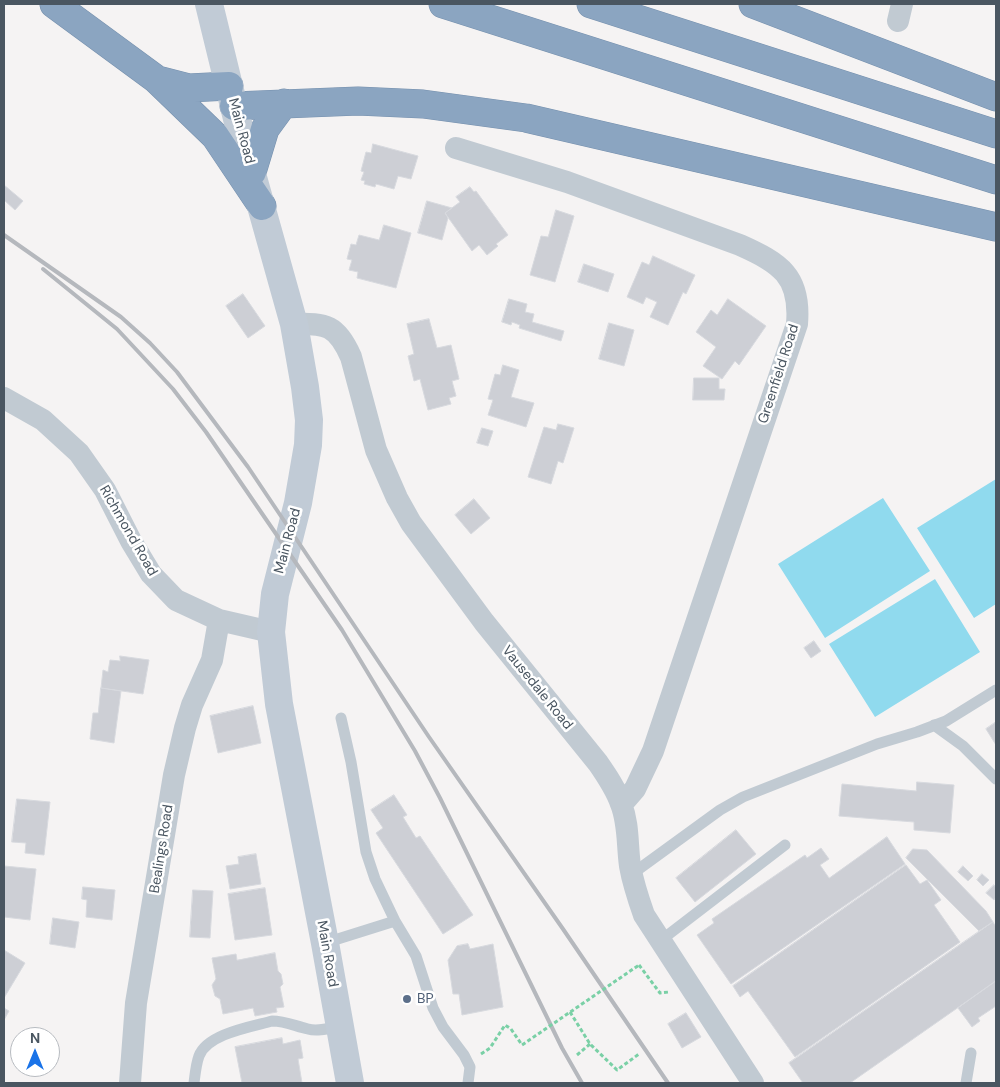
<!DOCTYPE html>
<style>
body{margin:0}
#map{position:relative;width:1000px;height:1087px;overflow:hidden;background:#f5f3f3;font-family:"DM Sans",sans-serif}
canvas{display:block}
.frame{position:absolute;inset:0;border:5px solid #4a5661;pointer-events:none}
.north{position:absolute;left:10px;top:1027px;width:50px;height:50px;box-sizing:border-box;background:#fff;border:1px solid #b7bbc0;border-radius:50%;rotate:0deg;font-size:14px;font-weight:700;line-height:20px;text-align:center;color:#4a5661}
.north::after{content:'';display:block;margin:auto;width:18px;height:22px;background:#1a73e8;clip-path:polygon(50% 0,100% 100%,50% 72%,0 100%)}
</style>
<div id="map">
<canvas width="1000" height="1087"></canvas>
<div class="frame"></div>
<div class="north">N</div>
</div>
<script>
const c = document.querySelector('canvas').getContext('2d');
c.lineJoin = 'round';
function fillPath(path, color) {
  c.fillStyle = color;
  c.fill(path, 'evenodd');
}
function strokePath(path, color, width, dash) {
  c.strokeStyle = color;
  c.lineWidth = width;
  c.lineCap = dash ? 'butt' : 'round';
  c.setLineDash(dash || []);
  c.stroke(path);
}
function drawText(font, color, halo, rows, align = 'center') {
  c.font = font + ' "DM Sans",sans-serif';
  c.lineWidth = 5;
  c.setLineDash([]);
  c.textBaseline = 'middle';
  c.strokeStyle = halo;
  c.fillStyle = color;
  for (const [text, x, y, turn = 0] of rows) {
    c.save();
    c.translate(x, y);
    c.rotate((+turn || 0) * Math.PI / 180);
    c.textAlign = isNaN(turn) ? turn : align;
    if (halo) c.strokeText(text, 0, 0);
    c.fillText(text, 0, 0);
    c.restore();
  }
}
fillPath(new Path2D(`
 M996,479V604L974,618L917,528Z
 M883,498L930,571L825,638L778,564Z
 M935,579L980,652L875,717L829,644Z`), '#90daee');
const building = new Path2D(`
 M373,144L418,156L411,179L398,176L394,189L376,184L375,187L364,184L365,181L361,180L364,172L361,171L366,152L371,153Z
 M4,185L23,201L15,210L4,200Z
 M470,187L474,192L476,191L508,235L496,244L498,246L487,255L479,245L472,251L445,213L460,202L456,197Z
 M427,201L452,208L445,213L448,218L442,240L418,233Z
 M556,210L574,216L555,282L530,275L541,236L548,237Z
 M384,225L411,233L396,288L357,278L358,272L349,270L352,260L347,259L351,244L356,245L359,235L379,240Z
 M653,256L695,275L686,294L683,292L668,325L650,317L657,302L646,297L643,304L627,297L642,262L649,265Z
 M584,264L614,274L608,292L578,282Z
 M243,294L265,326L248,338L226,306Z
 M509,299L527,304L525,312L534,314L532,322L564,331L561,341L519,328L520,325L512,322L511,325L502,322Z
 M728,299L766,326L739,365L735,361L722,379L703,366L716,347L696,332L711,310L717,315Z
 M429,319L437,348L451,345L459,379L452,381L456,396L449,398L451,404L428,410L420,379L414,381L408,356L414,354L407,324Z
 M609,323L634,330L624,366L599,359Z
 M503,365L519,370L511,397L534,403L526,427L488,415L493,400L488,399L495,374L500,375Z
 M694,378H719V389H725L724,400H693Z
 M558,424L574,428L563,463L558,461L551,484L528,477L544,427L556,430Z
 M482,428L493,431L488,446L477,443Z
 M474,499L490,518L471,534L455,515Z
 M814,641L821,651L811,658L804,648Z
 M120,656L149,660L143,694L101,688L103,670L108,672L110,660L120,661Z
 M101,688L121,691L114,743L90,739L93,713H98Z
 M253,706L261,743L218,753L210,716Z
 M996,722V745L986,729Z
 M917,782L954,785L950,833L914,830V822L839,816L842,784L916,791Z
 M394,795L407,815L403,817L416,838L420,836L473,915L443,934L376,833L383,828L371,810Z
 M17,799L50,802L44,855L25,853L26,843L12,842Z
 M736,830L756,854L695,902L676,878Z
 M887,837L905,864L731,984L697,935L714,923L712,919L805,855L807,858L821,848L829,859L820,865L829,878Z
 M913,849L927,850L986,911L993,922L979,931L906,858Z
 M256,854L261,884L230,889L226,866L239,864L238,857Z
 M906,865L920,884L927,880L941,900L934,905L960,942L795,1057L748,991L740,997L733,986Z
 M4,866L36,869L30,920L4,917Z
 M963,866L973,876L968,881L958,872Z
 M982,874L989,880L983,886L977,880Z
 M994,885L996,888V897L994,900L986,893Z
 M83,887L115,890L112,920L86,917L87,900L82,899Z
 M265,888L272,935L235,940L228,894Z
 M193,890L213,891L210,938L190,937Z
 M53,918L79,922L75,948L50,944Z
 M993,922L996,927V981L850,1083H803L789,1063Z
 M468,944L470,949L493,944L503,1007L462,1015L459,994H453L448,960L457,946Z
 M4,950L25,963L4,998Z
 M275,953L278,971L281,974L283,984L280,987L284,1007L276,1008L277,1012L255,1016L253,1008L223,1014L220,999L215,996L212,985L216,979L212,958L236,954L237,960Z
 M996,981V1006L978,1018L980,1021L972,1027L958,1008Z
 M4,1008L9,1011L4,1020Z
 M686,1013L701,1037L682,1048L668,1024Z
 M282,1038L283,1044L300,1040L303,1058L298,1059L302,1083H242L235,1047Z`);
fillPath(building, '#cdcfd5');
strokePath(building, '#d7d9de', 1);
const motorway = new Path2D(`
 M54,4L156,79L215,136L262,206
 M443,4L996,180
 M591,4L996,134
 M753,4L996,97
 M158,80L189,88L229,86
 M234,106L358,101L423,104L526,118L996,227
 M252,172L265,129L284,103`);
strokePath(motorway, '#7690ad', 29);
strokePath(new Path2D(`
 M639,965L660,993L669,992
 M570,1012L590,1044L617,1070L639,1054
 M481,1054L490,1048L505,1025L511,1029
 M577,1055L590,1044`), '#7ad0a6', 3, [4, 2.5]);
strokePath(new Path2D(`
 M341,718L351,762L366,852L375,879L395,921L416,956L433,1008L443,1027L464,1055L470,1067L468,1083
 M934,725L963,746L996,779
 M632,874L720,810L743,797L877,744L917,732L946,721L996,690
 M660,941L785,845
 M325,943L395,921
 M194,1083C195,1075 196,1064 199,1056C207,1034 250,1027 272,1021C285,1021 295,1026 308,1029C318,1032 330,1028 340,1026
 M966,1083L971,1053`), '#c1cad2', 11);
strokePath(new Path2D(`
 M898,21L902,4
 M456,148L567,182L740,245C780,263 801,276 797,324L653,751L635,789L622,804
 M294,324C326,323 337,325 351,357L376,450L397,498L411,523L484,622L598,763C607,776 616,789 621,804C629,824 627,845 630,866C633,883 638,898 644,915L753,1083
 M4,398L43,420L79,453L105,490L131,541L151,574L176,600L219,620L271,632
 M130,1083L136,1003L174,775L185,728L192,705L212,660L219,620`), '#c1cad2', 22);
strokePath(new Path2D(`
 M209,4L240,131L294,324L305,387L309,420L308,445L298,503L275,594L271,632L279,704L325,943L350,1083`), '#c1cbd6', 28);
strokePath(motorway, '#8ba5c1', 28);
strokePath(new Path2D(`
 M4,235L121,317L150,343L177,372L248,467L429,737L563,929L668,1083
 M43,269L117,329L173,389L206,432L342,630L415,751L440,798L562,1048L582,1083`), '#b5b8bd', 4);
strokePath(new Path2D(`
 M511,1029L522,1045L639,965`), '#7ad0a6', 3, [4, 2.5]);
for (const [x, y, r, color] of [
 [407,999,5,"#5c6f8a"]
]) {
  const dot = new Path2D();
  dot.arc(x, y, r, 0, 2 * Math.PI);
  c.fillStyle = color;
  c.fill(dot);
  strokePath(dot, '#fff', 2);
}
drawText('14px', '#4a5661', '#fff', [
 ["Main Road",241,131,75],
 ["Greenfield Road",779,374,-72],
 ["Richmond Road",128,531,60],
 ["Main Road",288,541,-75],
 ["Vausedale Road",537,688,51],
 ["Bealings Road",162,849,-81],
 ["Main Road",327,954,80]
]);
drawText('14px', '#4e5e75', '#fff', [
 ["BP",417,999]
], 'left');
</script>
